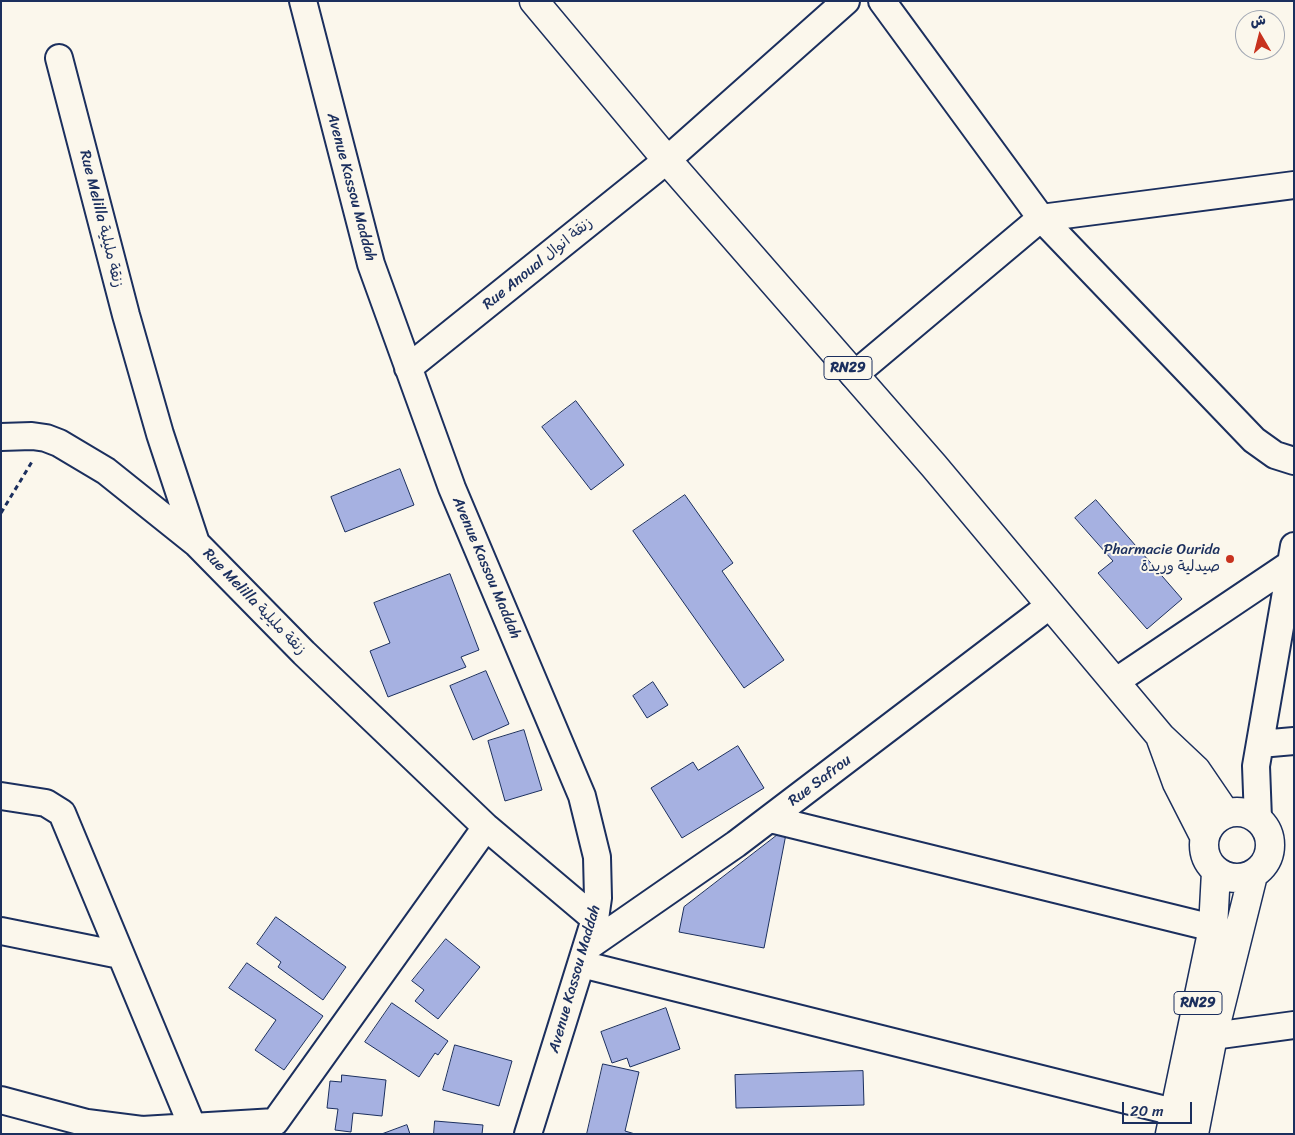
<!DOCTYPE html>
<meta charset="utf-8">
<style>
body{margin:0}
#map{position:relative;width:1295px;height:1135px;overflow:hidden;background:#fbf7ec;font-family:Sriracha,"Playpen Sans Arabic",sans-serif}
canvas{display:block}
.frame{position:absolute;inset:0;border:2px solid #1b2f5e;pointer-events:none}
.north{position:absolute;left:1235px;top:10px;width:50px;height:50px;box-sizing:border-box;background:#fbf7ec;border:1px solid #a1a7b3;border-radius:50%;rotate:352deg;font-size:14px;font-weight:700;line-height:20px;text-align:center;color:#1b2f5e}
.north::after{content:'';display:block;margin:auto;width:18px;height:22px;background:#c8321e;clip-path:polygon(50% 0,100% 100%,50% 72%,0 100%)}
.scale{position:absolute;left:1122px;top:1102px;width:70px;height:22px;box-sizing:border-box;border:2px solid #1b2f5e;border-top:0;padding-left:6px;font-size:15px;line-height:18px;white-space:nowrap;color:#1b2f5e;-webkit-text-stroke:4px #fbf7ec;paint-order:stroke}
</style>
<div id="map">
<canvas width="1295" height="1135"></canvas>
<div class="frame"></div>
<div class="north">ش</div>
<div class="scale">20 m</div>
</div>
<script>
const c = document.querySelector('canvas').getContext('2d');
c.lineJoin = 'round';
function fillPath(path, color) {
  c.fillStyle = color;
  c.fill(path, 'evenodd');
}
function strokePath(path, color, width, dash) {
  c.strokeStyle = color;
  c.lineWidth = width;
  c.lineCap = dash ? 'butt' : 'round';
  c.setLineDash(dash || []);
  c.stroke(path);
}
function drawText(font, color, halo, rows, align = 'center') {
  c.font = font + ' Sriracha,"Playpen Sans Arabic",sans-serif';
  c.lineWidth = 4;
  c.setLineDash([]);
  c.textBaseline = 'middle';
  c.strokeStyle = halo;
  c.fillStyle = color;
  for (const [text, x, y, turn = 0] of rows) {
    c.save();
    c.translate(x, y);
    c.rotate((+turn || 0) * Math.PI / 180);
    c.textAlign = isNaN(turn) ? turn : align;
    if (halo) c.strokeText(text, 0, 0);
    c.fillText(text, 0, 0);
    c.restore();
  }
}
const building = new Path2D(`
 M576,401L624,465L591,490L542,427Z
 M400,469L414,505L345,532L331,497Z
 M685,495L733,563L722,571L784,660L744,688L633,531Z
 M1096,500L1182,599L1147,629L1098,573L1113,561L1075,518Z
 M450,574L479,650L461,657L466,667L388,697L370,651L390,643L374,603Z
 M486,671L509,724L473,740L450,686Z
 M653,682L668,705L647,718L633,696Z
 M524,730L542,790L505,801L488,741Z
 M738,746L764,788L682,838L651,788L693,762L698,770Z
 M780,833L786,834L764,948L679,932L684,907Z
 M276,917L346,967L323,1000L278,967L281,962L257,944Z
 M446,939L480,967L438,1019L415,1001L424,990L412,981Z
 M247,963L323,1016L284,1070L255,1050L276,1020L229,988Z
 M392,1003L448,1041L438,1055L435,1053L419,1077L365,1042Z
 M666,1008L680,1049L630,1067L627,1058L612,1063L601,1032Z
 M455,1045L512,1061L499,1106L443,1090Z
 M603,1064L639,1072L625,1131L635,1134H587Z
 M863,1071L864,1105L736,1108L735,1075Z
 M342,1075L386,1080L382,1116L353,1113L351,1132L335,1130L338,1109L327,1108L330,1081L341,1082Z
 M435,1121L483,1125L482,1134H434Z
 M407,1125L410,1134H382Z`);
fillPath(building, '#a6b1e1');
strokePath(building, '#1b2f5e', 1);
const street = new Path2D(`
 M303,1L371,264L452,488L582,796L597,857L598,898L595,919L528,1134
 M882,1L1041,218L1254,440L1275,455L1294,461
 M59,58L126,315L160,434L196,543L304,653L486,827L595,919
 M408,368L667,160L846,1
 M854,375L1041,218L1294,185
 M1,437L32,436L46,438L59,443L106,471L196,543
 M1115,682L1292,563
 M1260,744L1294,741
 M1,796L46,803L62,813L193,1128
 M770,819L1213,928
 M1258,819L1256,766L1294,546
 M1,931L120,955
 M586,948L736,844L1049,606
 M581,964L1174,1112
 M1213,1036L1294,1025
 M1,1100L87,1123L142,1130L275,1122L486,827`);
const primary = new Path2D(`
 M534,1L667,160L934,466L1161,737L1196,770L1226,814
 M1161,739L1177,783L1204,836
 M1204 845a33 33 0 1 1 66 0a33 33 0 1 1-66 0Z
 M1170,1134L1213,928L1216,872
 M1194,1134L1213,1036L1253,875`);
strokePath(street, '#1b2f5e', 30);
strokePath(primary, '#1b2f5e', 31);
strokePath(new Path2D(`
 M1,513L33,460`), '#1b2f5e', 3, [5, 4]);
strokePath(street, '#fbf7ec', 26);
strokePath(primary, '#fbf7ec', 28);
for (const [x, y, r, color] of [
 [1230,559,5,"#c8321e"]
]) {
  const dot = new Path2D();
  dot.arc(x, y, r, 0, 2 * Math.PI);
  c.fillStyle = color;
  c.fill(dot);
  strokePath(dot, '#fbf7ec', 2);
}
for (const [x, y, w] of [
 [848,368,48],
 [1198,1003,48]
]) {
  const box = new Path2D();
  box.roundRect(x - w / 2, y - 11.5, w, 23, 4);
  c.fillStyle = '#fbf7ec';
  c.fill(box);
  strokePath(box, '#1b2f5e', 1);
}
drawText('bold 14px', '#1b2f5e', null, [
 ["RN29",848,368],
 ["RN29",1198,1003]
]);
drawText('15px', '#1b2f5e', '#fbf7ec', [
 ["Avenue Kassou Maddah",351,187,75],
 ["Rue Melilla زنقة مليلية",101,219,76],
 ["Rue Anoual زنقة انوال",538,264,-39],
 ["Avenue Kassou Maddah",486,568,67],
 ["Rue Melilla زنقة مليلية",254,602,46],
 ["Rue Safrou",820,781,-37],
 ["Avenue Kassou Maddah",575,979,-74]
]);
drawText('15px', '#1b2f5e', '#fbf7ec', [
 ["Pharmacie Ourida",1220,550],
 ["صيدلية وريدة",1220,567]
], 'right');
</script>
